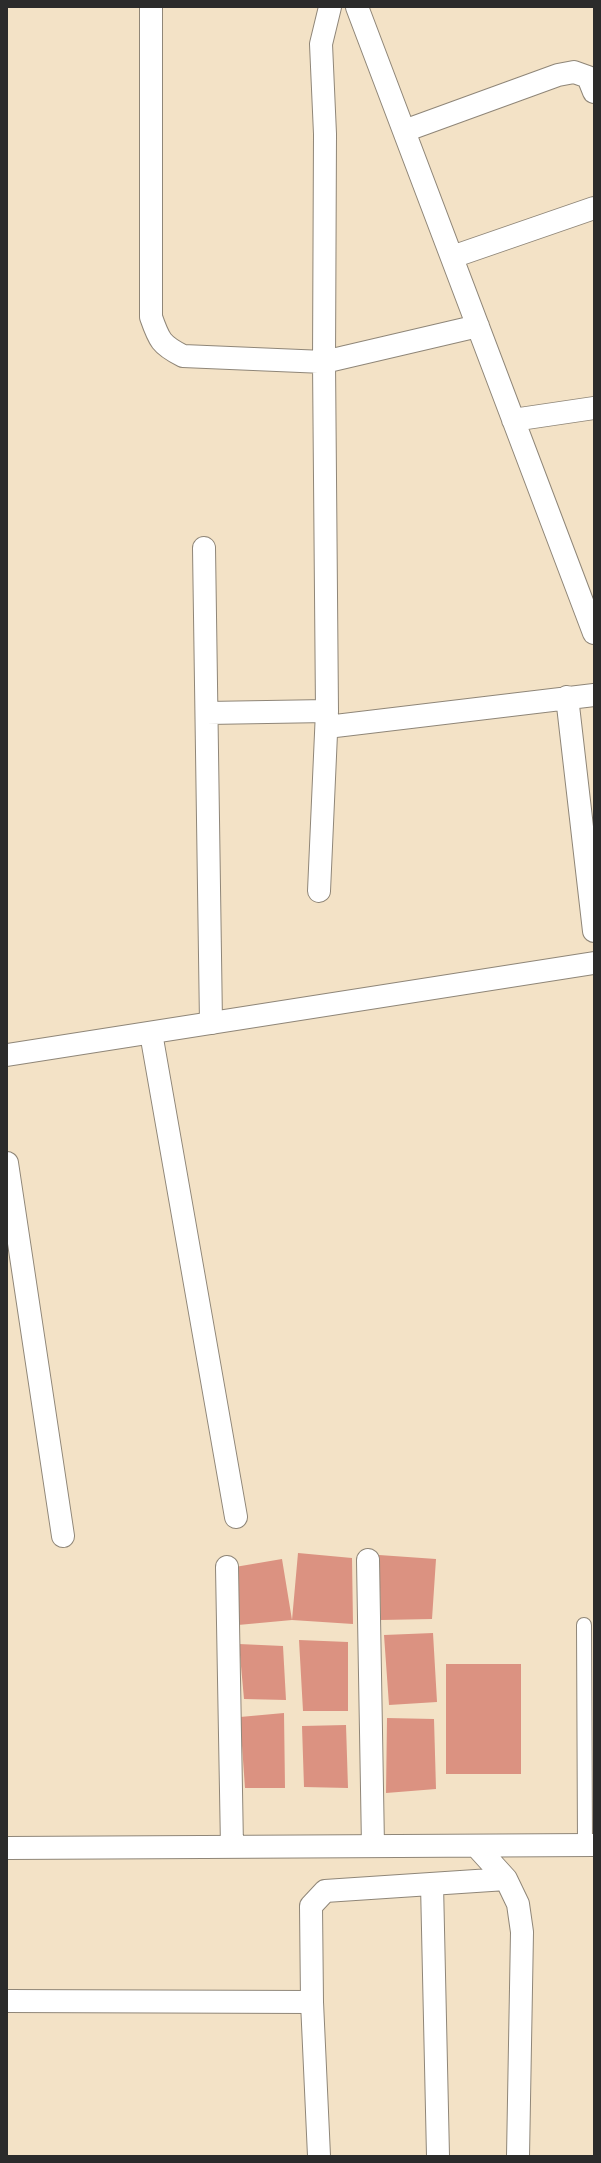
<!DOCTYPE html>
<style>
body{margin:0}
#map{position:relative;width:601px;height:2163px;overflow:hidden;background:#f3e2c6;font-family:"Architects Daughter",sans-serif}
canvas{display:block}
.frame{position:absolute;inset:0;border:8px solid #2b2b2b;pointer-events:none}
</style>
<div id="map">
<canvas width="601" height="2163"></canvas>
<div class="frame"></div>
</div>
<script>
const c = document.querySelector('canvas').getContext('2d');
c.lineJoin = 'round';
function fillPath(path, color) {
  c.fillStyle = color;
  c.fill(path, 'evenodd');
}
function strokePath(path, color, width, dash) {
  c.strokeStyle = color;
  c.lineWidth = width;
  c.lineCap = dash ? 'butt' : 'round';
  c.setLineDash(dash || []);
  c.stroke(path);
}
fillPath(new Path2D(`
 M298,1553L352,1558L353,1624L292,1620Z
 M379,1555L436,1559L432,1619L381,1620Z
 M282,1559L292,1620L238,1625L235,1567Z
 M433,1633L437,1702L389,1705L384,1635Z
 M299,1640L348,1642V1711H303Z
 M239,1644L283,1646L286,1700L244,1699Z
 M446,1664H521V1774H446Z
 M284,1713L285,1788H245L240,1717Z
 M387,1718L434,1719L436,1789L386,1793Z
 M346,1725L348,1788L304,1787L302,1726Z`), '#db9281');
const service = new Path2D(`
 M584,1625L585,1845`);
const minor = new Path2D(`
 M151,7V317C159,340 161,345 183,356L324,362L478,326
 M357,7L594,633
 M404,131L558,75L574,72L588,77L594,92
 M452,257L594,208
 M513,420L594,408
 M204,548L211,1023
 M567,697L594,931
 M207,713L327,711
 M327,727L594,695
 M319,891L327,711L324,362L325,134L321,44L330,7
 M151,1033L236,1517
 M7,1163L63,1536
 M368,1560L373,1846
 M227,1567L232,1847
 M477,1847L506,1879L518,1904L522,1932L518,2156
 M7,1848L594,1845
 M432,1884L438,2156
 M7,2001L312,2002
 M319,2156L312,2002L311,1906L325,1891L506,1879`);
const tertiary = new Path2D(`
 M7,1055L594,963`);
strokePath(service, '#8f8678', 16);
strokePath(minor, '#8f8678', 24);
strokePath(tertiary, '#8f8678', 24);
strokePath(service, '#fff', 14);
strokePath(minor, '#fff', 22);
strokePath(tertiary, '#fff', 22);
</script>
